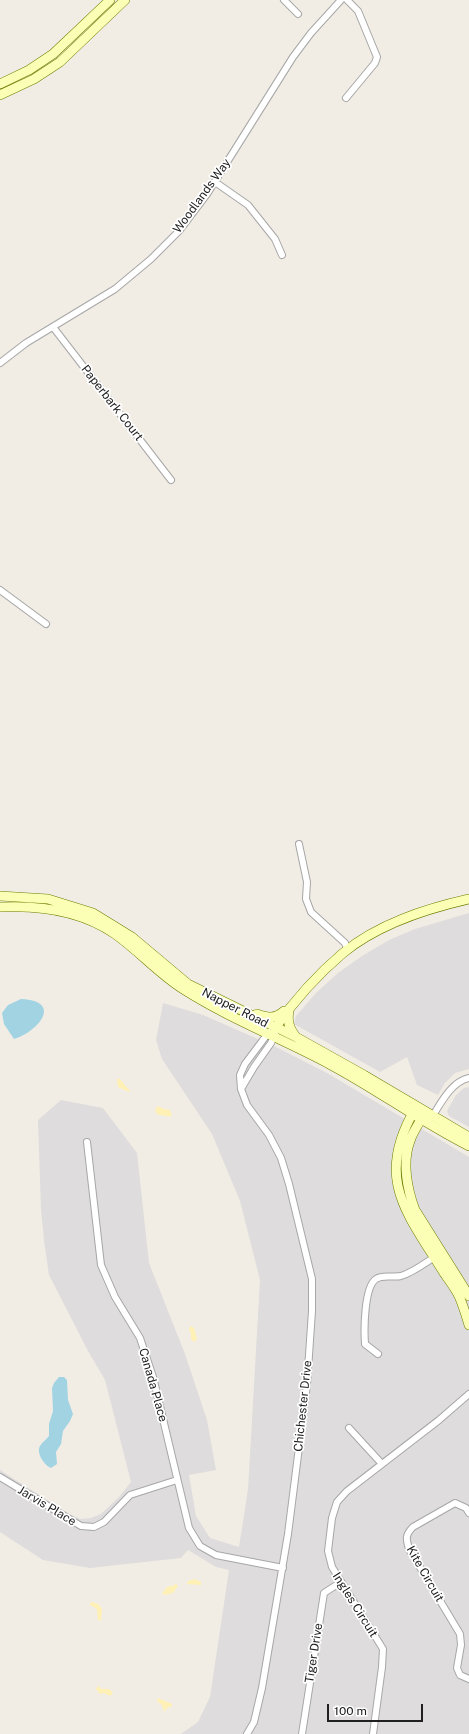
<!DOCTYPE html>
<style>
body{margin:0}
#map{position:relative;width:469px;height:1734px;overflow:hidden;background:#f1ede5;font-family:"Public Sans",sans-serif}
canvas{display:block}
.scale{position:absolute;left:327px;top:1704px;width:96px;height:18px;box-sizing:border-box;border:2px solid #202020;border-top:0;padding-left:5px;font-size:12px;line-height:14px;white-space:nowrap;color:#202020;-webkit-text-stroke:3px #fff;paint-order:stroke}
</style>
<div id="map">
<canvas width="469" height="1734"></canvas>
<div class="scale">100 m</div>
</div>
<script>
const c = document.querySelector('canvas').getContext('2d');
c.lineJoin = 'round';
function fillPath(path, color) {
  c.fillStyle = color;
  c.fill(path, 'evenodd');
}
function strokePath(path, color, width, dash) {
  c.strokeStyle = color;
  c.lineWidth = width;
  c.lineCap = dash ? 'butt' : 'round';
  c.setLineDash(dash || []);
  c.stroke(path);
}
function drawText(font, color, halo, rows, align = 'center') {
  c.font = font + ' "Public Sans",sans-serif';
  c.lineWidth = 3.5;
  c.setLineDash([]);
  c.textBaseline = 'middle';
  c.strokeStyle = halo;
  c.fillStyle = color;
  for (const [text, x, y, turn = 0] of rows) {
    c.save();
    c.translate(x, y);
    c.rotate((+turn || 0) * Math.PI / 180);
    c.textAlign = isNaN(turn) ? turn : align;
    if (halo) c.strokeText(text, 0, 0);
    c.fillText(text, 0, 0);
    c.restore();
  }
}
fillPath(new Path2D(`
 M469,913V1069L455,1073L445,1083L438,1095L417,1085L407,1057L380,1072L294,1024L296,1016L316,993L338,973L362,956L389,940L415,929Z
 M163,1003L203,1015L276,1047L327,1073L469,1157V1734H181L198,1722L210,1697L229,1570L216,1567L188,1550L181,1558L90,1568L43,1560L0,1532V1470L69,1514L80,1519L91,1518L101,1514L119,1497L131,1482L105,1380L88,1351L49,1275L44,1241L41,1209L38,1120L61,1100L103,1108L137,1153L149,1263L185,1354L207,1420L216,1470L189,1475L196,1516L210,1538L239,1547L248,1489L260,1280L240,1201L212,1134L162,1059L156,1040Z
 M469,1087V1127L449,1116L447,1111L456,1095L464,1088Z`), '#dedcdc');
fillPath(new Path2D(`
 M119,1078L130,1091L129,1092L118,1087L117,1080Z
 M158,1106L164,1109L170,1110L172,1116C169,1117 160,1115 157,1114L155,1110Z
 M191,1326L194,1328L197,1339L194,1342L191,1339V1334L189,1329Z
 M195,1579L201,1582V1585L187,1584L188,1581Z
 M176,1584L178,1586L173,1593L165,1595L162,1593L167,1587L172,1586Z
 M92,1602L98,1604L102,1609L101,1621L98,1620L97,1609L89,1604Z
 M98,1686L102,1689H109L113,1693L110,1696L104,1693L100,1694L96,1689Z
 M158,1698L172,1704V1706L167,1708L164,1712L162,1705L157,1701Z`), '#fff1b5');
fillPath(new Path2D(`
 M21,999C64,1001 38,1032 14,1039L4,1024L2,1013L8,1005Z
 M59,1377H64L67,1380L68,1400L73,1414L70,1421L63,1431L61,1444L56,1452L57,1464L51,1468C44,1465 36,1453 40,1446C42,1442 47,1439 49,1436V1424L53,1411L52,1388L54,1383Z`), '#a1d3e3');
const street = new Path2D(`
 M284,0L298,14
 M346,98L375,63L377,57L358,11L347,0
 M215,182L248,205L275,239L282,255
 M53,327L171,480
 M0,363L26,343L115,289L151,259L179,231L207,194L293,57L311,33L341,0
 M0,590L46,624
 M299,844L307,882L306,899L311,912L345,943L348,950
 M241,1089L254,1067L271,1043L275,1034
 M432,1117C441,1103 451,1082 469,1078
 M87,1142L101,1265L115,1297L140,1338L153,1377L189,1528L200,1546L216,1555L283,1568
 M378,1354L365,1344C364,1330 364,1287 376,1279C383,1274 393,1278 401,1276C414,1272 425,1263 436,1256
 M349,1428L382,1464
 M0,1477L81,1526L94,1527L104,1522L130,1495L177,1480
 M469,1513L466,1508L455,1503L413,1527C405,1535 406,1539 409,1549L460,1634L461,1645L457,1668L460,1675L469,1679
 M247,1734L254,1722L262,1688L288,1534L307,1384L312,1311V1279L289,1184L281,1158L269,1135L247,1105L241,1089L240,1075L245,1064L269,1032
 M302,1734L324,1593L341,1582
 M373,1734L382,1667L383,1649L332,1567L328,1551L332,1518L337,1502L347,1491L439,1420L469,1394`);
const secondary = new Path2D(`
 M0,84L29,70L53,54L110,0
 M0,95L34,79L60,62L125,0
 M0,896L48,899L93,913L132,937L188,984L296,1037L364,1075L469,1137
 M0,907C40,905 82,911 115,934C139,951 159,974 183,989C230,1019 283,1039 331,1065C378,1090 421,1122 469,1146
 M289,1010C287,1021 289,1028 296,1037
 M257,1014C267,1018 275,1019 284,1011
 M275,1028C294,1001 317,975 343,953C378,924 425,909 469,899
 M415,1109C374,1179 407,1213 444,1273C449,1280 455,1288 459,1296C463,1305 466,1315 469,1325
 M425,1113C420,1122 413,1131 410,1141C402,1162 407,1189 415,1210L469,1296`);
strokePath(street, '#a7a7a7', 8);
strokePath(secondary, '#6d7d00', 10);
strokePath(street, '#fff', 6);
strokePath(secondary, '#faffb5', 9);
drawText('12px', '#202020', '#fff', [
 ["Woodlands Way",202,196,-54],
 ["Paperbark Court",112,403,52],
 ["Napper Road",235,1008,27],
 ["Canada Place",153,1385,74],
 ["Chichester Drive",303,1406,-84],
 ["Jarvis Place",47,1506,31],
 ["Kite Circuit",425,1574,60],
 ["Ingles Circuit",355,1605,58],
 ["Tiger Drive",314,1653,-81]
]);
</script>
